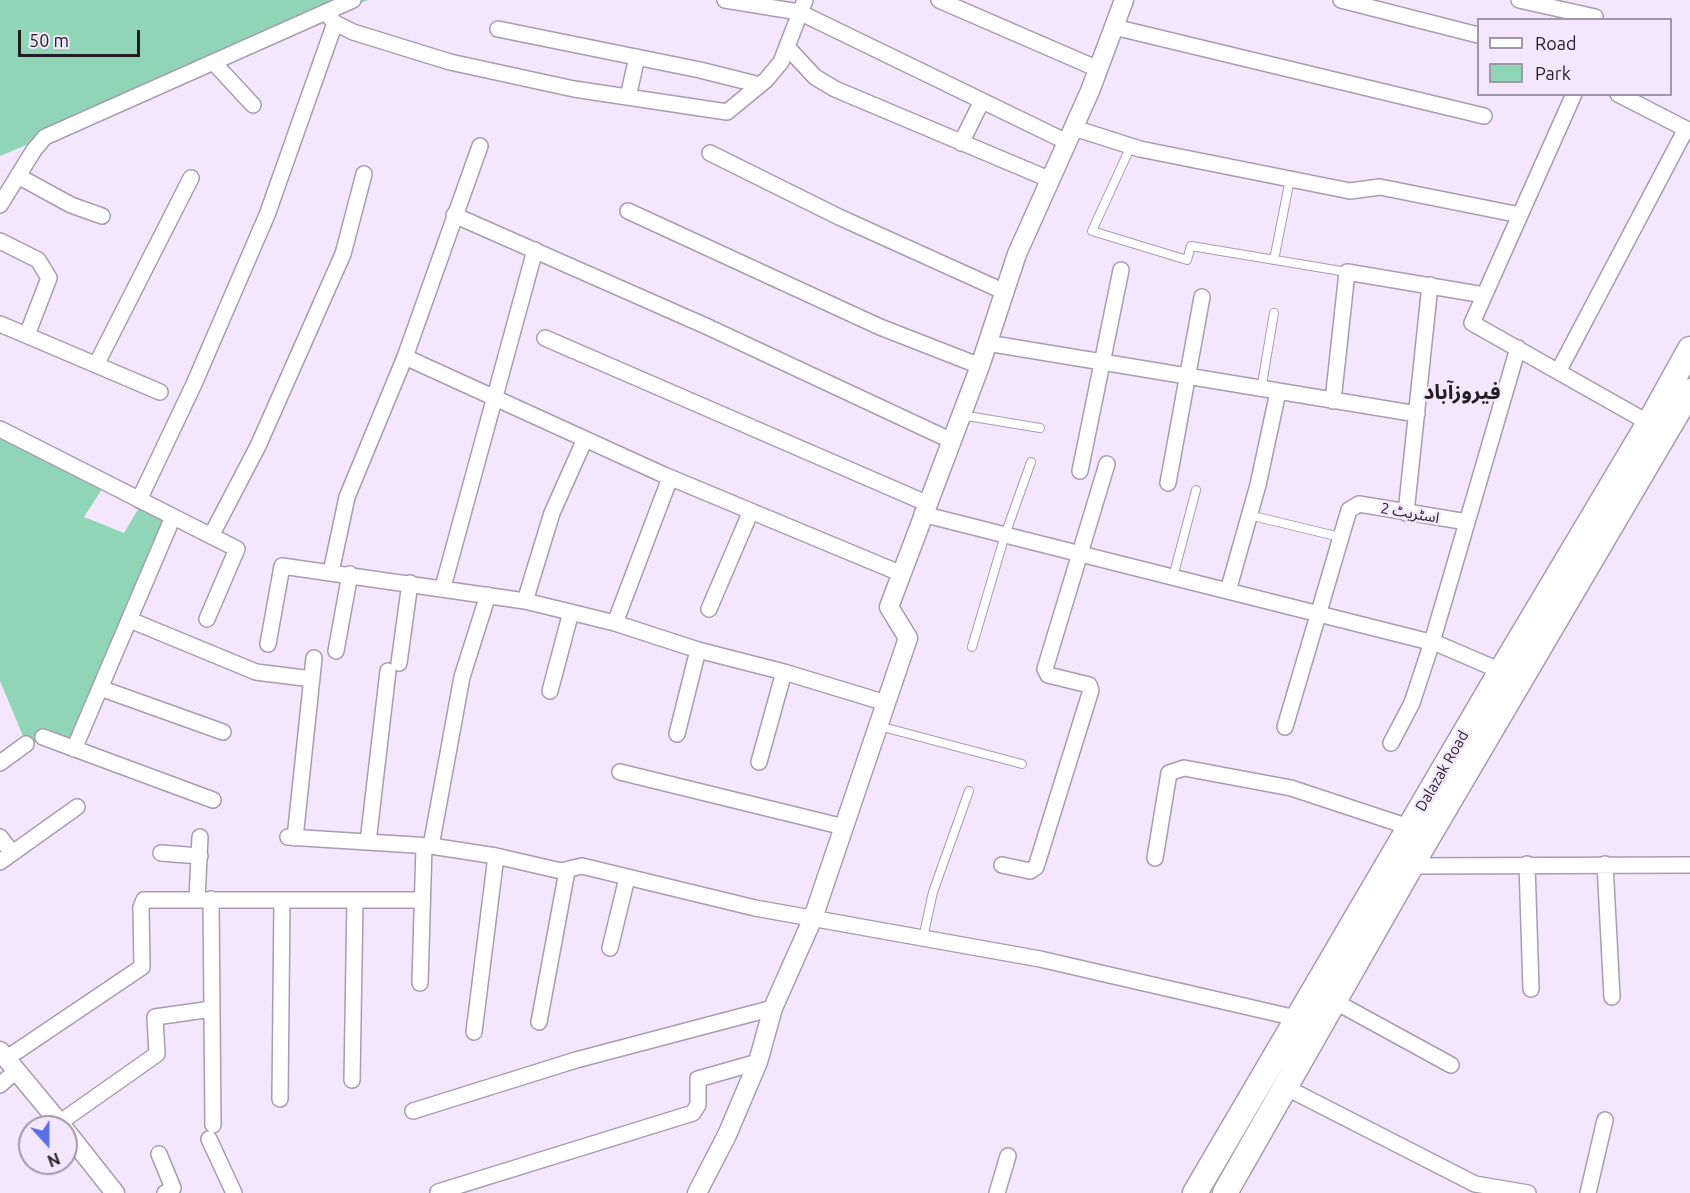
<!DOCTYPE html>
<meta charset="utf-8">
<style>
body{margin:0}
#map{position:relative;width:1690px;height:1193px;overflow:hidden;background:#f4e7fd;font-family:Ubuntu,sans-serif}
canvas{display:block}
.legend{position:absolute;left:1477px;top:18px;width:195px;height:78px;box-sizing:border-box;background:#f4e7fd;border:2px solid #a097a7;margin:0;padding:8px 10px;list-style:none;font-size:18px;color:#231e26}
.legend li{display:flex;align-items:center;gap:12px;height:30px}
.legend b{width:30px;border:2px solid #a097a7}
.north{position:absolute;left:18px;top:1115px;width:60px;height:60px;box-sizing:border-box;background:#f4e7fd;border:2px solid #a097a7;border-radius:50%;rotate:159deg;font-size:16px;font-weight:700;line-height:24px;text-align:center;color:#231e26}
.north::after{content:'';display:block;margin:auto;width:21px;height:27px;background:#596fe6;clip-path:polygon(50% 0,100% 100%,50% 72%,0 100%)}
.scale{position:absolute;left:18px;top:30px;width:122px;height:27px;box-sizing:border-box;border:3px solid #231e26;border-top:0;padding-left:8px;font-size:18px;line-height:21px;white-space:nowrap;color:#231e26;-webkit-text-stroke:4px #f4e7fd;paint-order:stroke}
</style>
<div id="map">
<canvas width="1690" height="1193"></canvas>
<ul class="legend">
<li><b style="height:8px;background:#fff"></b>Road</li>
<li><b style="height:16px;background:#90d5b6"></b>Park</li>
</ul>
<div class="north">N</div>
<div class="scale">50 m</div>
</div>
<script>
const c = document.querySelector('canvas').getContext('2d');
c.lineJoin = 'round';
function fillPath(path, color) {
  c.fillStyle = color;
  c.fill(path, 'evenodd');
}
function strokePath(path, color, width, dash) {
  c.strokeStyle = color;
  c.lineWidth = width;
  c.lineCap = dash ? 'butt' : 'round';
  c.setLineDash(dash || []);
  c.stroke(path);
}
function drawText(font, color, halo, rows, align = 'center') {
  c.font = font + ' Ubuntu,"Noto Sans Arabic",sans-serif';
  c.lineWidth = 5;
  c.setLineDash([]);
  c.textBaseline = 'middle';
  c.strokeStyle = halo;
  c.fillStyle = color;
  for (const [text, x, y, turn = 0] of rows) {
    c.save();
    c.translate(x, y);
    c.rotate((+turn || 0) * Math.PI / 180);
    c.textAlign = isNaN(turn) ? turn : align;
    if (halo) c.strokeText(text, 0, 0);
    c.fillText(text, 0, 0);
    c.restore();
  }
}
fillPath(new Path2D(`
 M0,0H368L0,156Z
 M0,429L106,483L84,517L124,533L143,501L173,520L74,749L43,737L28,748L0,681Z`), '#90d5b6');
const service = new Path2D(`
 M1131,146L1092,231L1187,260L1191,246L1347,272
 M1274,260L1290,179
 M1261,390L1274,313
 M961,415L1040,428
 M1249,515L1340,537
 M1173,577L1196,490
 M972,647L1005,535L1031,462
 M879,726L1022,764
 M923,938L933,892L969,791`);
const minor = new Path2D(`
 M725,0L799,12L1067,142
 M939,0L1098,69
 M1341,0L1478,35
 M1519,0L1595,17V20
 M327,14L335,23L353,32L450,62L574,89L727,112L766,80L781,62L805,0
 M1114,27L1484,116
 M498,29L700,70L760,85
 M787,47L815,77L835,89L1051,180
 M215,64L253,105
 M1574,94L1472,323L1649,423
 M1618,94L1690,131
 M628,97L637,57
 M1074,128L1140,149L1350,191L1380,187L1520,215
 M961,143L982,101
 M710,153L839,217L1005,292
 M18,176L71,205L102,216
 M0,205L34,150L45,137L353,0
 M628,211L880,327L980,366
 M454,215L708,327L950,440
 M0,241L38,260L49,278L27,335
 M0,324L160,392
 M545,338L926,503
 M987,343L1417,414
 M405,357L664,475L902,574
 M96,365L191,178
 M1559,370L1686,129
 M1333,401L1347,272L1484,295
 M0,429L237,549L207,619
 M1080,471L1121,270
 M1168,483L1202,297
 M139,500L194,384L267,215L335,23
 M1406,513L1430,285
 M922,514L1438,644L1501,671
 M211,536L258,446L343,254L364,174
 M331,572L347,497L405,357L480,146
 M443,587L535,250
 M1228,591L1258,485L1278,392
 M525,601L552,513L585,439
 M709,609L751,511
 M130,620L256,672L312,679
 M615,623L670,478
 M268,644L282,566L525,601L615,623L698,650L784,672L886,703
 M336,651L350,574
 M399,663L410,583
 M100,688L223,732
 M550,691L571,612
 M1285,727L1349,510L1359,504L1467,522
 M677,734L698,650
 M43,737L213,800
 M1391,743L1412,703L1432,642L1518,348
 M74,749L173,517
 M759,762L784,672
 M0,763L26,744
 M620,772L844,827
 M0,837L12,853
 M288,837L431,846L496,856L561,871L582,866L755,908L1040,959L1296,1018
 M295,838L314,658
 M368,842L388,671
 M431,846L462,677L488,595
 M161,853L200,856
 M1155,858L1169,773L1184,768L1291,788L1409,827
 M0,862L77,807
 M1527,864L1531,989
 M1605,864L1612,997
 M1002,865L1030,871L1036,867L1091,690L1089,685L1048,675L1045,669L1107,464
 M1411,866L1690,865
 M197,899L200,837
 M211,899L213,1125
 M610,948L627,878
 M420,983L424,846
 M1334,1001L1451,1065
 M539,1022L567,871
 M474,1032L496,856
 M7,1058L142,967L141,907L144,900H422
 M352,1080L355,900
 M0,1085L17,1070
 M1285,1087L1475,1184L1528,1193
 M280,1099L282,900
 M413,1111L576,1060L773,1008
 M59,1123L157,1054L155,1017L212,1009
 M209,1139L234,1193
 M159,1154L173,1188L165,1193
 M438,1192L693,1113L698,1105V1079L758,1062
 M997,1193L1008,1156
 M1588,1193L1605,1120`);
const tertiary = new Path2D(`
 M0,1051L63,1127
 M66,1131L115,1193
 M697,1193L727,1135L758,1062L773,1008L813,918L908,638L889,607L980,366L1017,254L1090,91L1124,0`);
const primary = new Path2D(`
 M1195,1193L1501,671L1649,423L1690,349
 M1225,1193L1411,866L1690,391`);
strokePath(service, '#a89cb0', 10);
strokePath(minor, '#a89cb0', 18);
strokePath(tertiary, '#a89cb0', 21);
strokePath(primary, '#a89cb0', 27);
strokePath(service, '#fff', 8);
strokePath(minor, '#fff', 15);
strokePath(tertiary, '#fff', 18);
strokePath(primary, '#fff', 24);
drawText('15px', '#231e26', '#f4e7fd', [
 ["اسٹریٹ 2",1410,513,10],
 ["Dalazak Road",1442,771,-60]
]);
drawText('bold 21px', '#231e26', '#f4e7fd', [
 ["فیروزآباد",1462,392]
]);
</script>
